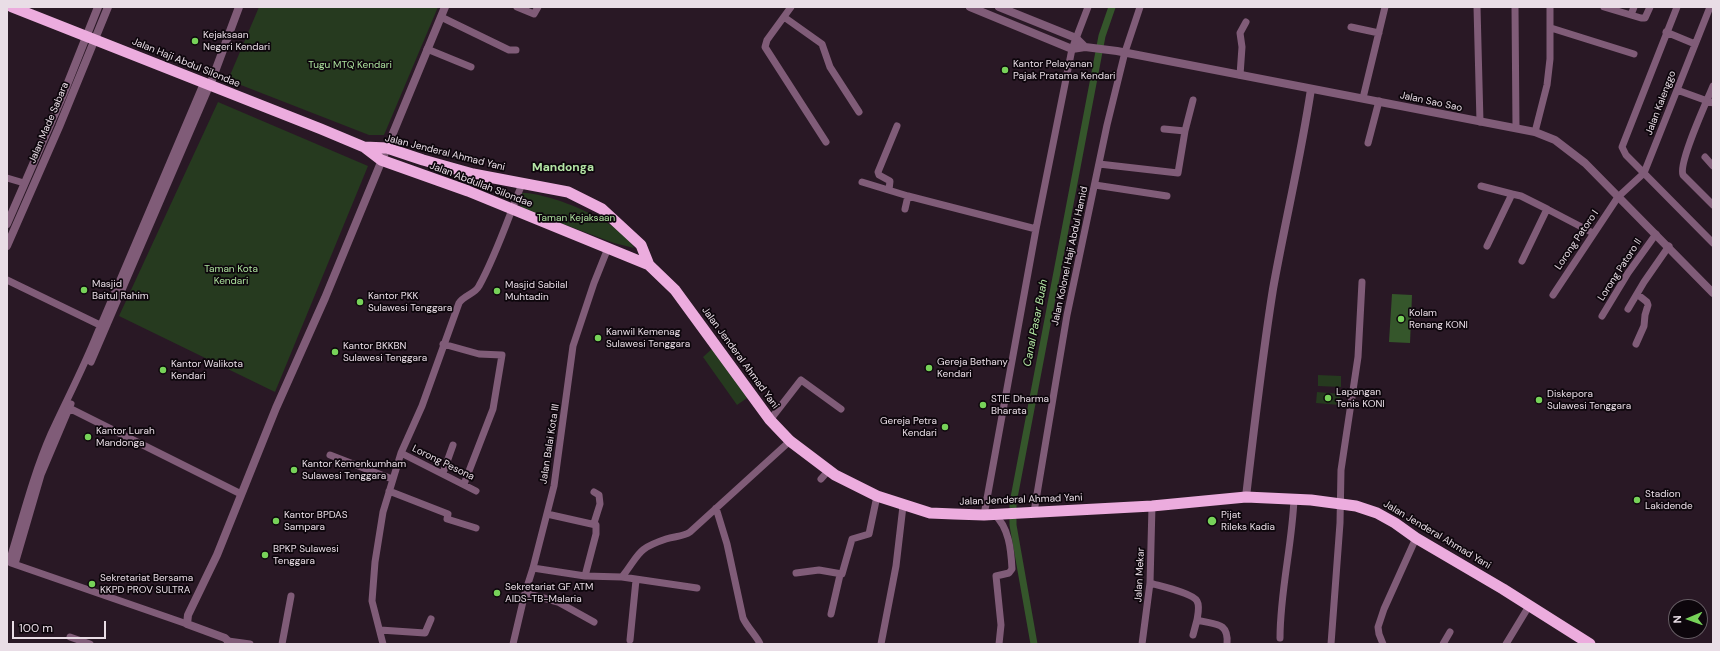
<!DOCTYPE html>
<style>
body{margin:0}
#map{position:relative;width:1720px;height:651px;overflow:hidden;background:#291825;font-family:"DM Sans",sans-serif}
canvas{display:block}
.frame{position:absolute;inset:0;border:8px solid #e9dde6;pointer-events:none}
.north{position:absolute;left:1668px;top:599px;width:40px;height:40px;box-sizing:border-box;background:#0d060c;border:1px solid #655c63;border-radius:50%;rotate:268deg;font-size:11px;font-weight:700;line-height:16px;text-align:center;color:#e9dde6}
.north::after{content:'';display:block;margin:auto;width:14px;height:18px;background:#77d259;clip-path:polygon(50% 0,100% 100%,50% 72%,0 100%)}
.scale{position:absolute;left:12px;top:621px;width:94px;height:18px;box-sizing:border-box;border:2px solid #e9dde6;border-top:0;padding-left:5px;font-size:12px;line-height:14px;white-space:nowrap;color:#e9dde6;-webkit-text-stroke:3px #0d060c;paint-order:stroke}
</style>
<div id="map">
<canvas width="1720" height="651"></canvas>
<div class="frame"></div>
<div class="north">N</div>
<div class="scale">100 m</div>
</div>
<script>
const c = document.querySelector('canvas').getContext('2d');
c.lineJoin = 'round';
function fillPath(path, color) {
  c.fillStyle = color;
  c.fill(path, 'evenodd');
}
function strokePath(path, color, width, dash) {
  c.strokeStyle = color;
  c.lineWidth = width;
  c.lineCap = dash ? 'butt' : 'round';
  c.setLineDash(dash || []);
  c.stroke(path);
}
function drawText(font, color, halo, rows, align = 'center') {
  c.font = font + ' "DM Sans",sans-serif';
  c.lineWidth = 3.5;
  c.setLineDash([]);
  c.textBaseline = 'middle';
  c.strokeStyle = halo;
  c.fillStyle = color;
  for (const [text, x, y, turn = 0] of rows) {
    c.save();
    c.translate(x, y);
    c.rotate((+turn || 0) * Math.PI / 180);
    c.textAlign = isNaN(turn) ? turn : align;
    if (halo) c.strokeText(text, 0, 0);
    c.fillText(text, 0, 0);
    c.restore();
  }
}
fillPath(new Path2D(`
 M259,7H438L384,135H369L228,80Z
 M218,102L368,166L275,392L119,316Z
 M522,193C548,192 623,222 634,248L614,243L523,209L520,205Z
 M714,347L750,396L737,405L703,357Z
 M1318,375L1341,376V387L1318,386Z
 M1317,392L1340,394V405L1316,403Z`), '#263a1f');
fillPath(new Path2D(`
 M1392,294L1412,295L1410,343L1389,342Z`), '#35562b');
strokePath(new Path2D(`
 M1034,644L1013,525V503L1102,36L1112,7`), '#35562b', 7);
strokePath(new Path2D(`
 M517,7L534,14L538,7
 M791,7L767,40L765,47L826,142
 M1477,7L1480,122
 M1515,7L1516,128
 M1604,7L1641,18H1645L1650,7
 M1677,7L1622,147L1626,155L1713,243
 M1631,15L1634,7
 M441,17L509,50H516
 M784,17L822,44L830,67L859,112
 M1351,27L1379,33
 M1551,28L1634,54
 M1666,32L1695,44
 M427,49L471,67
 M1240,75L1242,47L1240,33L1246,22
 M1713,86C1707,101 1678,163 1683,175L1713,205
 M1677,90L1713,103
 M1363,98L1385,7
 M1164,129L1185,131
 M1535,132L1547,85L1550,59V7
 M1368,143L1379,101
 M1705,157L1713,166
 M1099,164L1178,173L1185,131L1193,100
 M7,178L24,183
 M862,182L908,196L1036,229
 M1095,185L1167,196
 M1481,186L1512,194
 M889,190L890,181L879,175L878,172L897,126
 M905,209L908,196
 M1547,209L1593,233
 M1487,246L1512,194L1521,196L1547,209L1522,261
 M7,280L104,327
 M1553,295L1618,197L1644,173L1710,7
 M1628,309L1644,282L1669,246
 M1602,316L1628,273L1656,234
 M443,344L479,354L502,355L493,409L464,484
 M1636,344L1644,326L1645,315L1648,305L1647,302L1637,294
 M91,362L210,85
 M69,408L241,494
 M770,420L801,380L841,409
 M401,453L476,491
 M330,455L392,479
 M443,473L453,445
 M821,479L828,471
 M389,491L448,514L447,519L476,528
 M594,492L599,495L600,504L594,523
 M716,508L727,544L743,618C747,627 758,638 760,644
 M1034,512L1067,315L1107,125L1125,52L1140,7
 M547,514L596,525V534L585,576
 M994,514C1009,527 1011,550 1012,569L1009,573L996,576L1001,625L999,644
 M984,515L1036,229L1072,49L1088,7
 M9,562C22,520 33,475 51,434C66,401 83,369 97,334L204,82
 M11,563L187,624
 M15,564L41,475L71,404
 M533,568L585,576L622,577C640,554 636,549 666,539C675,536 683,537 690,532L790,441
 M796,573L819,570L842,574L852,539L869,534L877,496
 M622,577L697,588
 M1150,583C1160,586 1193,593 1197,601C1200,606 1198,614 1197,620C1214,625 1229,621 1227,644
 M525,593L558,602L594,622
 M831,614L840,575
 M380,630L425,633L431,619
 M1193,635L1197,620
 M70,637L90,644
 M1280,638C1280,591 1292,546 1294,499
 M630,640L636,580
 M228,641L250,644
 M282,644L291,596
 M383,644L372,601L375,562L383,512L401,453L422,406L459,303C464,295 475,294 479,286C497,253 508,218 522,184
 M513,644L525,593L533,568L554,486L573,346L594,283L608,248
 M881,644L896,566L903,506
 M1142,644L1150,583L1152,506
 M1331,644L1340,523L1341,470L1358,357L1362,282
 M1383,644L1379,634L1378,627L1384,609L1416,538
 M1443,644L1450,632
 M1506,644L1529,606`), '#805c78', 7);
strokePath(new Path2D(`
 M970,7L1072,49L1085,47L1117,51L1535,132L1555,140L1585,163L1713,293
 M999,7L1076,38L1085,47
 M210,85L239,7
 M7,224L63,95L98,7
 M7,246L59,127L108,7
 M1246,497C1254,428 1262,358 1273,289C1285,222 1301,156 1311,89
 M228,644V641L225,638L187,624L188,615L217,555L276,408L325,298L445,7`), '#805c78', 8);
strokePath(new Path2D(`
 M12,7L321,129L364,147L381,160L468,191L649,265
 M364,147L387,148L423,160L473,174L568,192L602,209L641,245L649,265L675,290L770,420L790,441L835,475L877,496L930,513L954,514L984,515L1152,506L1246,497L1311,500L1356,506L1377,513L1395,523L1416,538L1503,589L1590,644`), '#ecacde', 11);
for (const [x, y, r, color] of [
 [195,41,4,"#77d259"],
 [1005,70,4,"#77d259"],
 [84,290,4,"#77d259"],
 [497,291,4,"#77d259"],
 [360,302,4,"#77d259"],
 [1401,319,4,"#77d259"],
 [598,338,4,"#77d259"],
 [335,352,4,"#77d259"],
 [929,368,4,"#77d259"],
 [163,370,4,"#77d259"],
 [1328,398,4,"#77d259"],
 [1539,400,4,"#77d259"],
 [983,405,4,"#77d259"],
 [945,427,4,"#77d259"],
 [88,437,4,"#77d259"],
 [294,470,4,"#77d259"],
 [1637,500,4,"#77d259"],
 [276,521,4,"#77d259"],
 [1212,521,5,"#77d259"],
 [265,555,4,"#77d259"],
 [92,584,4,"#77d259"],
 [497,593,4,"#77d259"]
]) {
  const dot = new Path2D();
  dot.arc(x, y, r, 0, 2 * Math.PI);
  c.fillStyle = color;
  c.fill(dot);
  strokePath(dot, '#0d060c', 1.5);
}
drawText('10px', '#e9dde6', '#0d060c', [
 ["Kejaksaan",203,35],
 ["Negeri Kendari",203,47],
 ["Kantor Pelayanan",1013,64],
 ["Pajak Pratama Kendari",1013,76],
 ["Masjid",92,284],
 ["Baitul Rahim",92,296],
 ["Masjid Sabilal",505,285],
 ["Muhtadin",505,297],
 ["Kantor PKK",368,296],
 ["Sulawesi Tenggara",368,308],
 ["Kolam",1409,313],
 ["Renang KONI",1409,325],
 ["Kanwil Kemenag",606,332],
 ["Sulawesi Tenggara",606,344],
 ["Kantor BKKBN",343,346],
 ["Sulawesi Tenggara",343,358],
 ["Gereja Bethany",937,362],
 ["Kendari",937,374],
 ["Kantor Walikota",171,364],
 ["Kendari",171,376],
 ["Lapangan",1336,392],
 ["Tenis KONI",1336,404],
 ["Diskepora",1547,394],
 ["Sulawesi Tenggara",1547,406],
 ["STIE Dharma",991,399],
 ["Bharata",991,411],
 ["Gereja Petra",937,421,"right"],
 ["Kendari",937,433,"right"],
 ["Kantor Lurah",96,431],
 ["Mandonga",96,443],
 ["Kantor Kemenkumham",302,464],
 ["Sulawesi Tenggara",302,476],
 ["Stadion",1645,494],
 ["Lakidende",1645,506],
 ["Kantor BPDAS",284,515],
 ["Sampara",284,527],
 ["Pijat",1221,515],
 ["Rileks Kadia",1221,527],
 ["BPKP Sulawesi",273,549],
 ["Tenggara",273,561],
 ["Sekretariat Bersama",100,578],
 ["KKPD PROV SULTRA",100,590],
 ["Sekretariat GF ATM",505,587],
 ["AIDS-TB-Malaria",505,599]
], 'left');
drawText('10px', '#e9dde6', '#0d060c', [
 ["Jalan Haji Abdul Silondae",186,63,22],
 ["Jalan Sao Sao",1431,102,12],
 ["Jalan Kalenggo",1661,103,-69],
 ["Jalan Made Sabara",49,123,-67],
 ["Jalan Jenderal Ahmad Yani",445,153,14],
 ["Jalan Abdullah Silondae",481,185,21],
 ["Lorong Patoro I",1577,240,-56],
 ["Jalan Kolonel Haji Abdul Hamid",1070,256,-78],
 ["Lorong Patoro II",1620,270,-57],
 ["Jalan Jenderal Ahmad Yani",740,358,54],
 ["Jalan Balai Kota III",550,444,-81],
 ["Lorong Pesona",443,463,26],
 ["Jalan Jenderal Ahmad Yani",1021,500,-2],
 ["Jalan Jenderal Ahmad Yani",1437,535,31],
 ["Jalan Mekar",1140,575,-87]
]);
drawText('10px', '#abe09c', '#0d060c', [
 ["Tugu MTQ Kendari",350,65],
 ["Taman Kejaksaan",576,218],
 ["Taman Kota",231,269],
 ["Kendari",231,281]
]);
drawText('italic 11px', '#b9eea9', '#0d060c', [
 ["Canal Pasar Buah",1036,323,-79]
]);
drawText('bold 12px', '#b4e5a5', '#0d060c', [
 ["Mandonga",563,168]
]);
</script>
